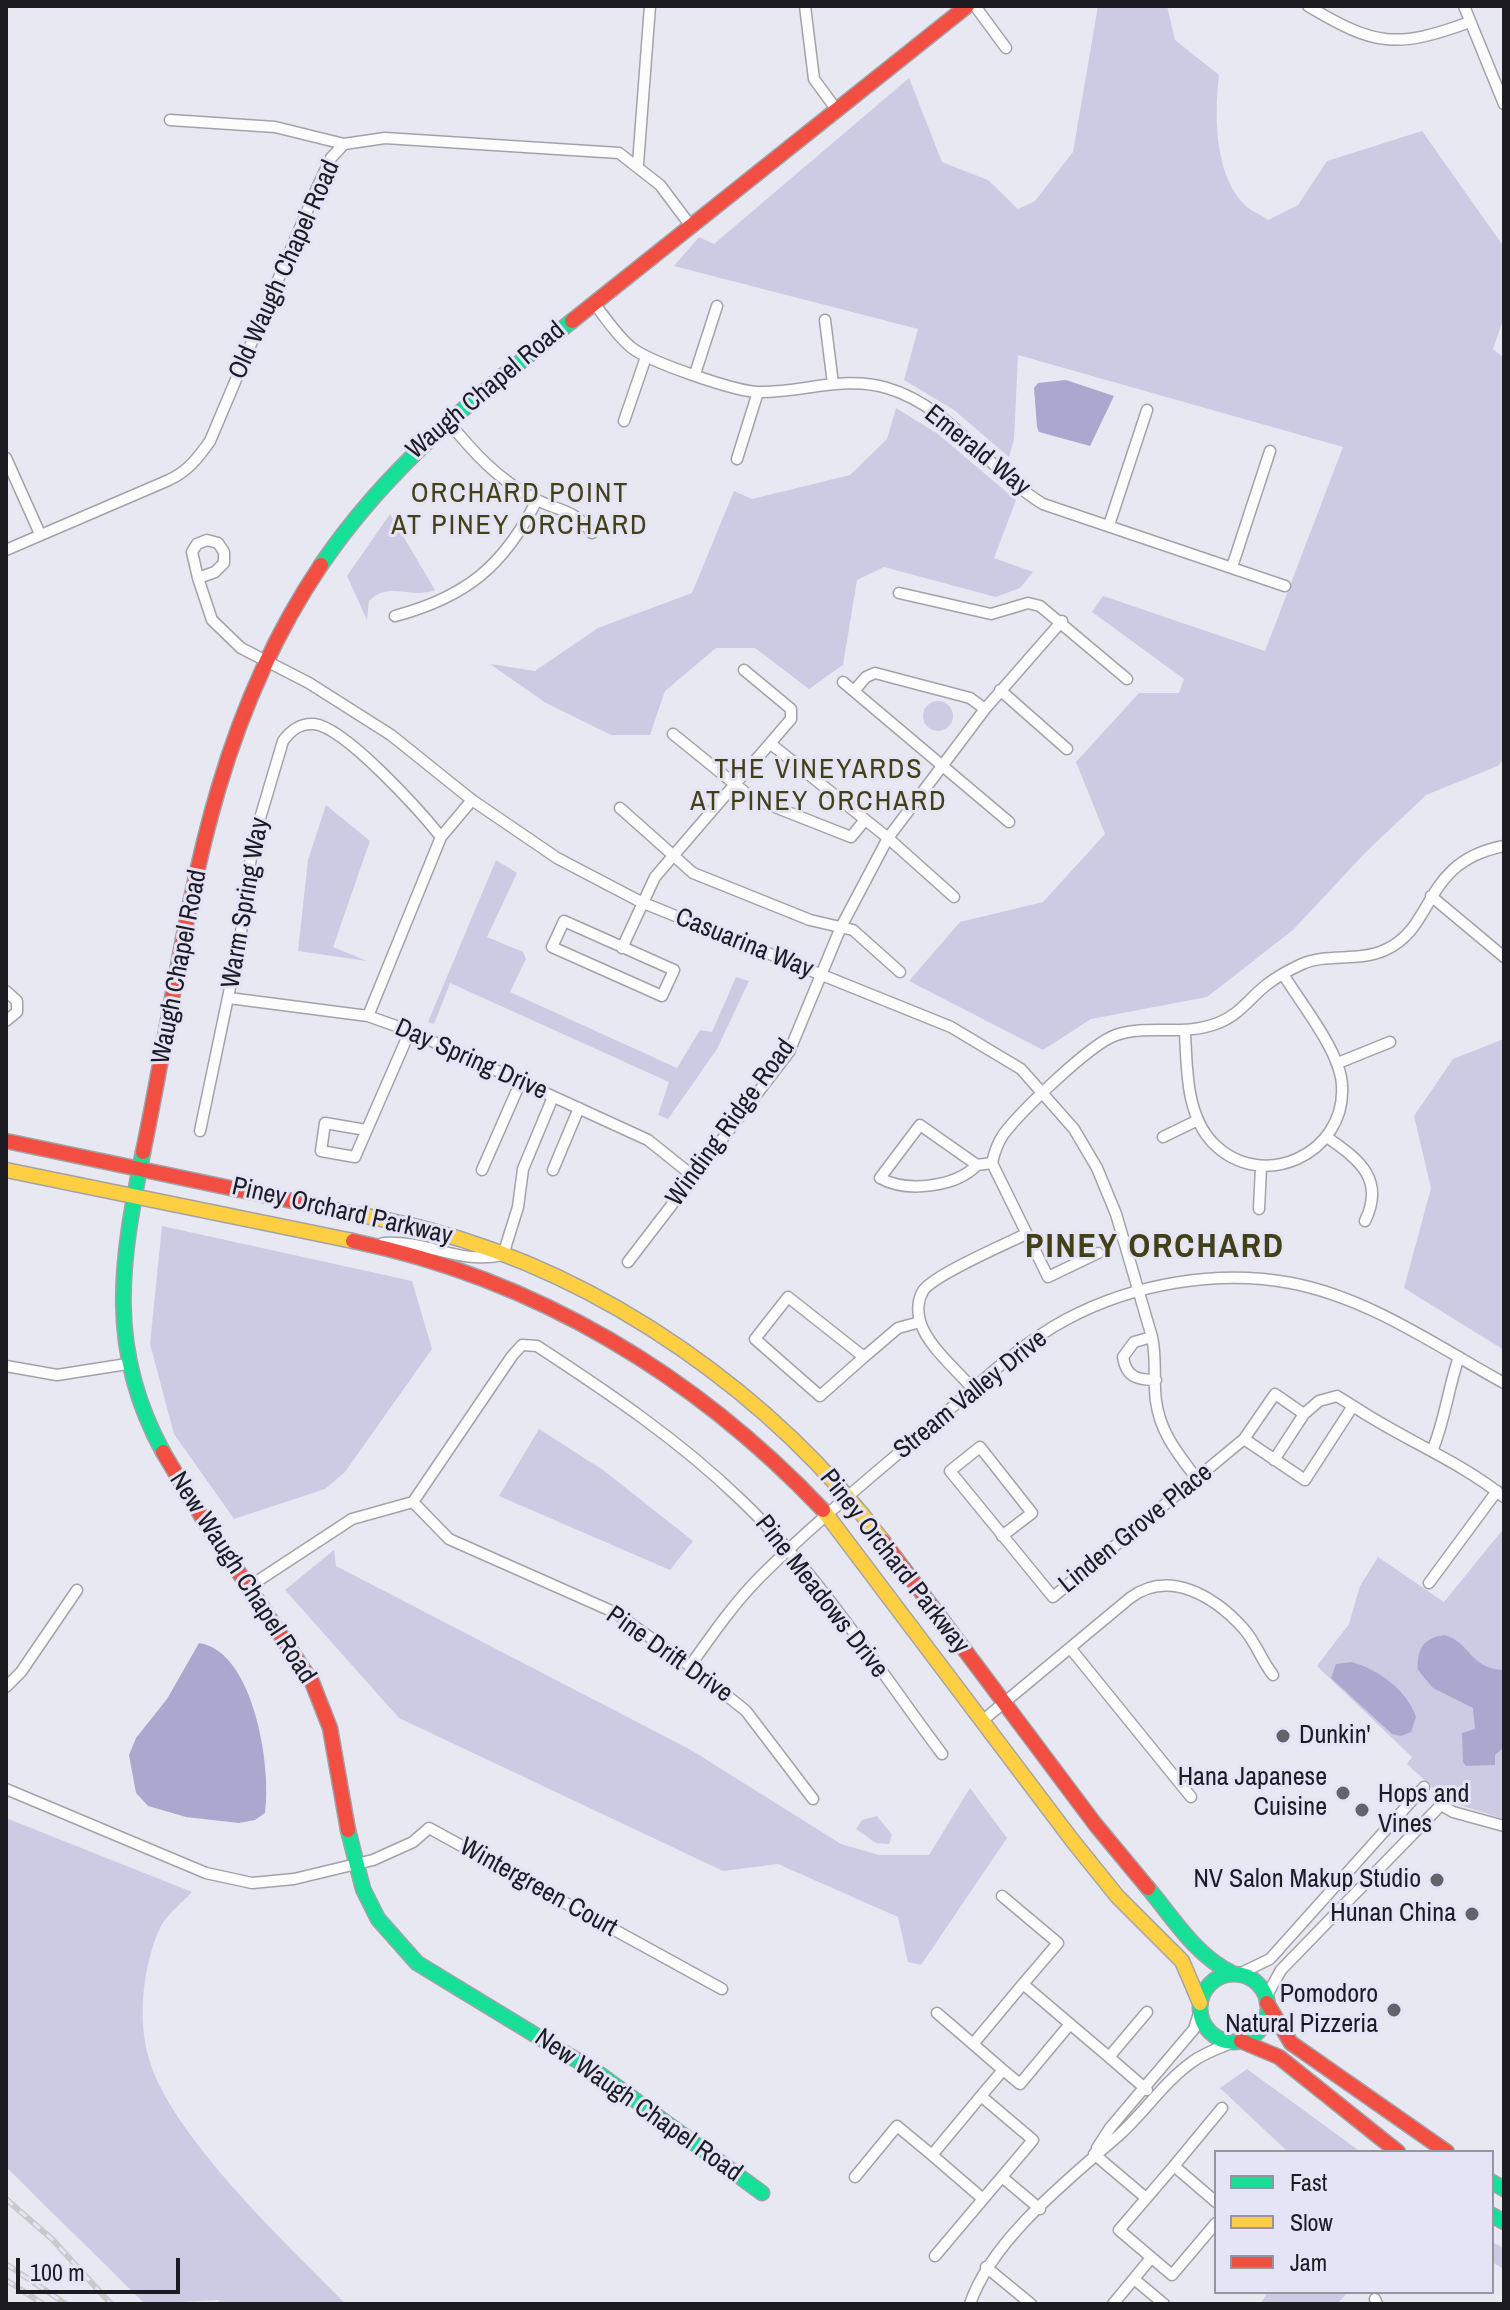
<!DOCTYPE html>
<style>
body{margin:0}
#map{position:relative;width:1510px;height:2310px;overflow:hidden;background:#e8e8f2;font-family:"Archivo Narrow",sans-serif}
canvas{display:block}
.frame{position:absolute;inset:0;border:8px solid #1c1b22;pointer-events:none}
.legend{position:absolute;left:1214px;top:2150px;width:280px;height:144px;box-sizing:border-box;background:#e5e4f6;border:2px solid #9594a1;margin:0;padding:10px 14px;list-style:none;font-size:24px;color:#1c1b22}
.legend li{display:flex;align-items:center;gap:16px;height:40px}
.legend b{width:40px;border:2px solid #9594a1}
.scale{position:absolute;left:16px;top:2258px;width:164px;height:36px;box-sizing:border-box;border:4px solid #1c1b22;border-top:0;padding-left:10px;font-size:24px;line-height:28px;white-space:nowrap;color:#1c1b22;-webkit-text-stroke:6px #e5e4f6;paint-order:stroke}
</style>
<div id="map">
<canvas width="1510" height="2310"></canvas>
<div class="frame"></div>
<ul class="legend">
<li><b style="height:10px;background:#16e098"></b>Fast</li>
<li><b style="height:10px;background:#ffcf43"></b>Slow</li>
<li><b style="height:10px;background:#f24e42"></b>Jam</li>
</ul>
<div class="scale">100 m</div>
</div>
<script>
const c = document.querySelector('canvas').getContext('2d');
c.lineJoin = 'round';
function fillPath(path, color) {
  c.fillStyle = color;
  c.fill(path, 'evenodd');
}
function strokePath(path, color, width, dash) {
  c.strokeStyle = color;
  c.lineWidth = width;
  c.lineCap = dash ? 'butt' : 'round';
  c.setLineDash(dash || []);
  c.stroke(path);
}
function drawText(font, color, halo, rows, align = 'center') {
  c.font = font + ' "Archivo Narrow",sans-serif';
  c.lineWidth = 6;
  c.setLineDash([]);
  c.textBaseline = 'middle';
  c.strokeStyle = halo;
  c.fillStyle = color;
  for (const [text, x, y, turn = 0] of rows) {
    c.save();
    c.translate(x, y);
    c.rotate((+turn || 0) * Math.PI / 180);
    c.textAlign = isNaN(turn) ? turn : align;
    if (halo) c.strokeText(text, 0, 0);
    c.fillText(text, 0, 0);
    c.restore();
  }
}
fillPath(new Path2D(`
 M1098,6H1167L1175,40L1219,75C1214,114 1214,178 1247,207C1253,212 1262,215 1268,220L1298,205L1327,161L1422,131L1504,247V317L1493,349L1504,358V758L1498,766L1426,795L1365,853L1293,930L1207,997L1091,1019L1043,1050L909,981L960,922L1043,902L1105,834L1076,762L1139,693H1179L1184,679L1092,612L1103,596L1265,651L1343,447L1018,355L1014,439L1009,457L954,410L904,380L918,329L674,266L699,237L714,244L909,78L942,162L988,180L1018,209L1035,201L1073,152Z
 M896,408L938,434L1016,500L994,558L1033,572L1020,588L996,597L884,567L857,580L843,665L809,689L755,648H716L665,691L650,735H611L546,703L490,664L535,671L598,628L692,593L734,491L752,499L850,475L887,439Z
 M390,514L435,590C410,600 390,580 369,601L367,620L347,576Z
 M923 716a15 15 0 1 1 30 0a15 15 0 1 1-30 0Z
 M326,805L370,841L333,947L367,961L298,951L308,860Z
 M496,860L517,873L487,937L523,952L526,959L510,992L677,1068L700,1030L712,1032L736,977L749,981L717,1049L668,1119L658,1115L669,1082L450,983L434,1024L428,1022Z
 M1504,1039V1350L1404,1288L1431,1188L1414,1116L1453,1059Z
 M162,1226L412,1281L432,1349L345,1472L325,1489L234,1519L174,1434L150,1344Z
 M539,1429L603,1470L693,1541L670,1570L499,1496Z
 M1504,1528V1819L1447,1801L1407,1764L1412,1757L1317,1666L1349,1624L1360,1586L1378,1557L1444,1602Z
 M334,1550L336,1566L691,1750L841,1844L879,1855H929L970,1788L1007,1838L921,1965L908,1962L898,1917L778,1864L723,1871L399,1718L285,1590Z
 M877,1816L892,1835L889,1844L876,1843L856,1829L862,1820Z
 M6,1818L192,1892C183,1902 166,1915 160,1928C143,1966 137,2018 149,2059C172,2137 287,2244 346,2304H222L218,2300L145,2304L6,2167Z
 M1247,2069L1361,2152H1288L1220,2088Z
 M1492,2242L1504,2248V2269L1492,2262Z
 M1268,2292H1348L1337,2304H1260Z`), '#cccbe3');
fillPath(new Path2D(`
 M1066,380L1114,396L1090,446L1039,432L1037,427L1034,388L1038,383Z
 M1445,1635C1471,1643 1470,1669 1504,1670V1747L1495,1755V1765L1466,1766L1463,1762L1462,1733L1475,1729L1473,1708L1433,1688L1418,1670C1416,1650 1424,1637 1445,1635Z
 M199,1643C254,1651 272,1768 265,1813L255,1820L239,1823L186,1817L148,1806L136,1793L129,1755L136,1738L167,1699Z
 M1352,1662C1379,1670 1407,1690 1416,1717L1411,1732L1401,1736L1392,1734L1331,1678L1336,1664Z`), '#aba8d0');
const street = new Path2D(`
 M805,6L814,79L836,109
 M975,6L1006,48
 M1308,6C1375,46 1396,49 1470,22
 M1464,6L1504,104
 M170,120L275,127L344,144
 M638,164L650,6
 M593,302C605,317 616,335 632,348C650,362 736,392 759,392C802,393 843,375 887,388C950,406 989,471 1043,504L1285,586
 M825,320L833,384
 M695,374L717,306
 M447,420C472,451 498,480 535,499C560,512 573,508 592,533
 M624,421L646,357
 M6,458L40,534
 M737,459L758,392
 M1109,525L1147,410
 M6,550L169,480C188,471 198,458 210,441L316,190L331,158L344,144L385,138L619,153L660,185L690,225
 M1232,567L1270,451
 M198,578L192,552L197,544L207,540L218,543L224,552V563L215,572L198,578L212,620L241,648L309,683L391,735L472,800L557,858L641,902L951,1027L1021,1069L1074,1129L1097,1168L1116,1214L1152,1337C1157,1359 1153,1380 1156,1401C1160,1433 1179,1455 1197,1479
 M899,593L991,614L1028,603L1040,606L1127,679
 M395,616C466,597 504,566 537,500
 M843,682L1009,822
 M1000,690L1067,749
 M854,691L866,677L875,673L970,698L985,709
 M673,734L752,798L851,837L865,820
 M771,744L888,838L954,897
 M620,808L693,873L810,920L853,930L900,972
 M1431,896L1504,957
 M564,921L674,970L662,996L552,947Z
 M622,948L655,877L791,719V709L744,670
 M6,991L17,1001V1012L6,1021
 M229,998L368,1016L410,1031L648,1140L693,1176
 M368,1016L441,837L472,800
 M1185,1033C1187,1069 1186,1115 1213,1143C1262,1193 1346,1154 1342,1086C1341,1052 1301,1004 1283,974
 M1338,1063L1390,1042
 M366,1130L325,1123L321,1151L355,1157L410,1031
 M200,1131L240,940L253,842L283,741C291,730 300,723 314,724C345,727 421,812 441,837
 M1163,1137L1198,1120
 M1328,1138C1360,1160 1385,1180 1365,1221
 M977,1165C956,1187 907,1193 880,1178L920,1125L977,1165L992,1163
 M482,1170L521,1081
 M553,1170L579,1108
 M1259,1209L1261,1167
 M383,1243C429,1240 457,1265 503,1255L518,1207L523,1169L553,1097
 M1098,1253L1048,1277L992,1163C994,1154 997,1144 1003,1135C1020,1112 1090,1044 1116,1035C1149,1024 1183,1037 1218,1023C1239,1015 1249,999 1265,986C1276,977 1289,970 1302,964C1327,953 1359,962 1385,950C1437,927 1421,862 1504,846
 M628,1262L789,1052L841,927L888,838L985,709L1062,621
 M1152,1337L1134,1342L1123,1357C1126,1377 1137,1380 1156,1380
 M864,1357L820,1396L755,1339L788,1297L864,1357L898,1328L920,1322
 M6,1366L57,1375L127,1364
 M973,1389C957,1370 927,1346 920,1321C917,1311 918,1299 923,1291C933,1275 1006,1244 1026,1234
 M1353,1406C1402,1439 1458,1460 1504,1497
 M1432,1451C1445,1421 1448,1388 1459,1357
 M1274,1460L1304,1414
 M413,1502L449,1539L616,1613L690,1666L746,1711L813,1799
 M1002,1536L1032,1513L980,1447L950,1471L1053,1597L1244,1439L1305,1480L1353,1406L1337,1396L1319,1401L1304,1414L1275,1394L1244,1439
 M1429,1583L1497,1491
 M250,1586L352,1519L413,1502L512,1356L522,1345L537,1346C609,1393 679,1440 741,1500C817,1572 879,1670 942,1754
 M1071,1649L1191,1797
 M690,1666C712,1635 734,1603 761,1576C815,1522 876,1473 934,1423C976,1387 1018,1345 1067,1319C1133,1284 1217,1269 1291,1283C1369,1298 1435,1345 1504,1383
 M6,1687L21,1672L77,1590
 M982,1721L1130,1598C1169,1569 1214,1596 1243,1628C1256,1642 1261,1660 1273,1675
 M6,1789L206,1873L252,1883L294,1879L373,1860L413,1842L429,1828L722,1989
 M1002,1896L1058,1943L1023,1984
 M1239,1974L1270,1959L1424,1787
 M1266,1997L1281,1970L1441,1805L1453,1812L1504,1826
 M937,2013L973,2044
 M1109,2057L1147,2090
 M1003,2070L973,2044L1023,1984L1070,2024
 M981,2096L932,2155L983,2199
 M1097,2148L1110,2128L1194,2029L1200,2010
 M1094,2154L1146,2198
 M1174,2166L1222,2108
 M855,2177L897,2126L932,2155
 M1002,2177L1040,2209
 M1216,2202L1174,2166L1119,2230L1172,2275L1216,2223
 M935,2256L1033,2140L981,2096L1003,2070L1020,2084L1070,2024L1109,2057L1147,2012
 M986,2267L1031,2304
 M1134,2279L1164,2304
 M1375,2299L1377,2304
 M970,2304C992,2239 1068,2180 1118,2136C1144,2113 1164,2082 1192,2062C1205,2052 1222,2047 1237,2041
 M1113,2304L1151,2258`);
const fast = new Path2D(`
 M321,565C389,464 478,395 572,321
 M143,1152C121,1262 106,1348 163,1452
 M348,1830L363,1889L378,1919L417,1963L601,2075L762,2193
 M1148,1888C1173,1918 1196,1956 1232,1973
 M1200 2008a34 34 0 1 1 68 0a34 34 0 1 1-68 0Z
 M1492,2182L1504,2189
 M1492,2215L1504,2222`);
const slow = new Path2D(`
 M6,1170L353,1241
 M340,1211C370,1217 400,1222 429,1230C606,1277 774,1396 883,1541
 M823,1510L1072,1840L1117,1896L1182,1961L1200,2003`);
const jam = new Path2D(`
 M572,321L967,6
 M6,1141L340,1211
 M143,1152C187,943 198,748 321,565
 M353,1241C536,1279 695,1375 823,1510
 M163,1452L203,1519L312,1682L330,1728L348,1830
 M883,1541L1095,1824L1148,1888
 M1267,2003L1291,2043L1447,2152
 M1241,2041L1279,2057L1398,2152`);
strokePath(street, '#a2a2a9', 13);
strokePath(fast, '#a2a2a9', 17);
strokePath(slow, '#a2a2a9', 17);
strokePath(jam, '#a2a2a9', 17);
strokePath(street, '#fcfcfd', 10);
strokePath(fast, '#16e098', 14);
strokePath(slow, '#ffcf43', 14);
strokePath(jam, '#f24e42', 14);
const rail = new Path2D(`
 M6,2199L52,2239L111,2304
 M6,2264L66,2304
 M6,2280L43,2304`);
strokePath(rail, '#c9c9cb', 6);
strokePath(rail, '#e5e4f6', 3, [9]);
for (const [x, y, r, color] of [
 [1283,1736,8,"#63636b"],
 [1343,1793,8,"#63636b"],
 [1362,1810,8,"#63636b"],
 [1437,1880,8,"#63636b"],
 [1472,1914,8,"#63636b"],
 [1394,2010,8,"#63636b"]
]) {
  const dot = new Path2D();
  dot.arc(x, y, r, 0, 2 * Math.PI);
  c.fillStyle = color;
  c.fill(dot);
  strokePath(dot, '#e5e4f6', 3);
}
drawText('26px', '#1c1b22', '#e5e4f6', [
 ["Old Waugh Chapel Road",285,270,-66],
 ["Waugh Chapel Road",486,391,-40],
 ["Emerald Way",977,451,39],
 ["Warm Spring Way",246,903,-80],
 ["Casuarina Way",744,944,22],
 ["Waugh Chapel Road",180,967,-79],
 ["Day Spring Drive",471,1060,24],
 ["Winding Ridge Road",731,1123,-54],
 ["Piney Orchard Parkway",342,1212,13],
 ["Stream Valley Drive",971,1395,-39],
 ["Linden Grove Place",1136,1529,-39],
 ["Piney Orchard Parkway",894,1562,52],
 ["New Waugh Chapel Road",242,1578,57],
 ["Pine Meadows Drive",821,1597,52],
 ["Pine Drift Drive",669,1655,35],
 ["Wintergreen Court",538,1888,29],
 ["New Waugh Chapel Road",638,2106,35]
]);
drawText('26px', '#1c1b22', '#e5e4f6', [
 ["Dunkin'",1299,1736,"left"],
 ["Hana Japanese",1327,1778],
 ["Cuisine",1327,1808],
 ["Hops and",1378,1795,"left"],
 ["Vines",1378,1825,"left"],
 ["NV Salon Makup Studio",1421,1880],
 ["Hunan China",1456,1914],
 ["Pomodoro",1378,1995],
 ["Natural Pizzeria",1378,2025]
], 'right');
c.letterSpacing = '2px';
drawText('28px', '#414017', '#e5e4f6', [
 ["ORCHARD POINT",520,494],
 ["AT PINEY ORCHARD",520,526],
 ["THE VINEYARDS",819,770],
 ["AT PINEY ORCHARD",819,802]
]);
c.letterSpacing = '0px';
c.letterSpacing = '2px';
drawText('bold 34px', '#414017', '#e5e4f6', [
 ["PINEY ORCHARD",1155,1248]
]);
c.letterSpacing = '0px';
</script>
